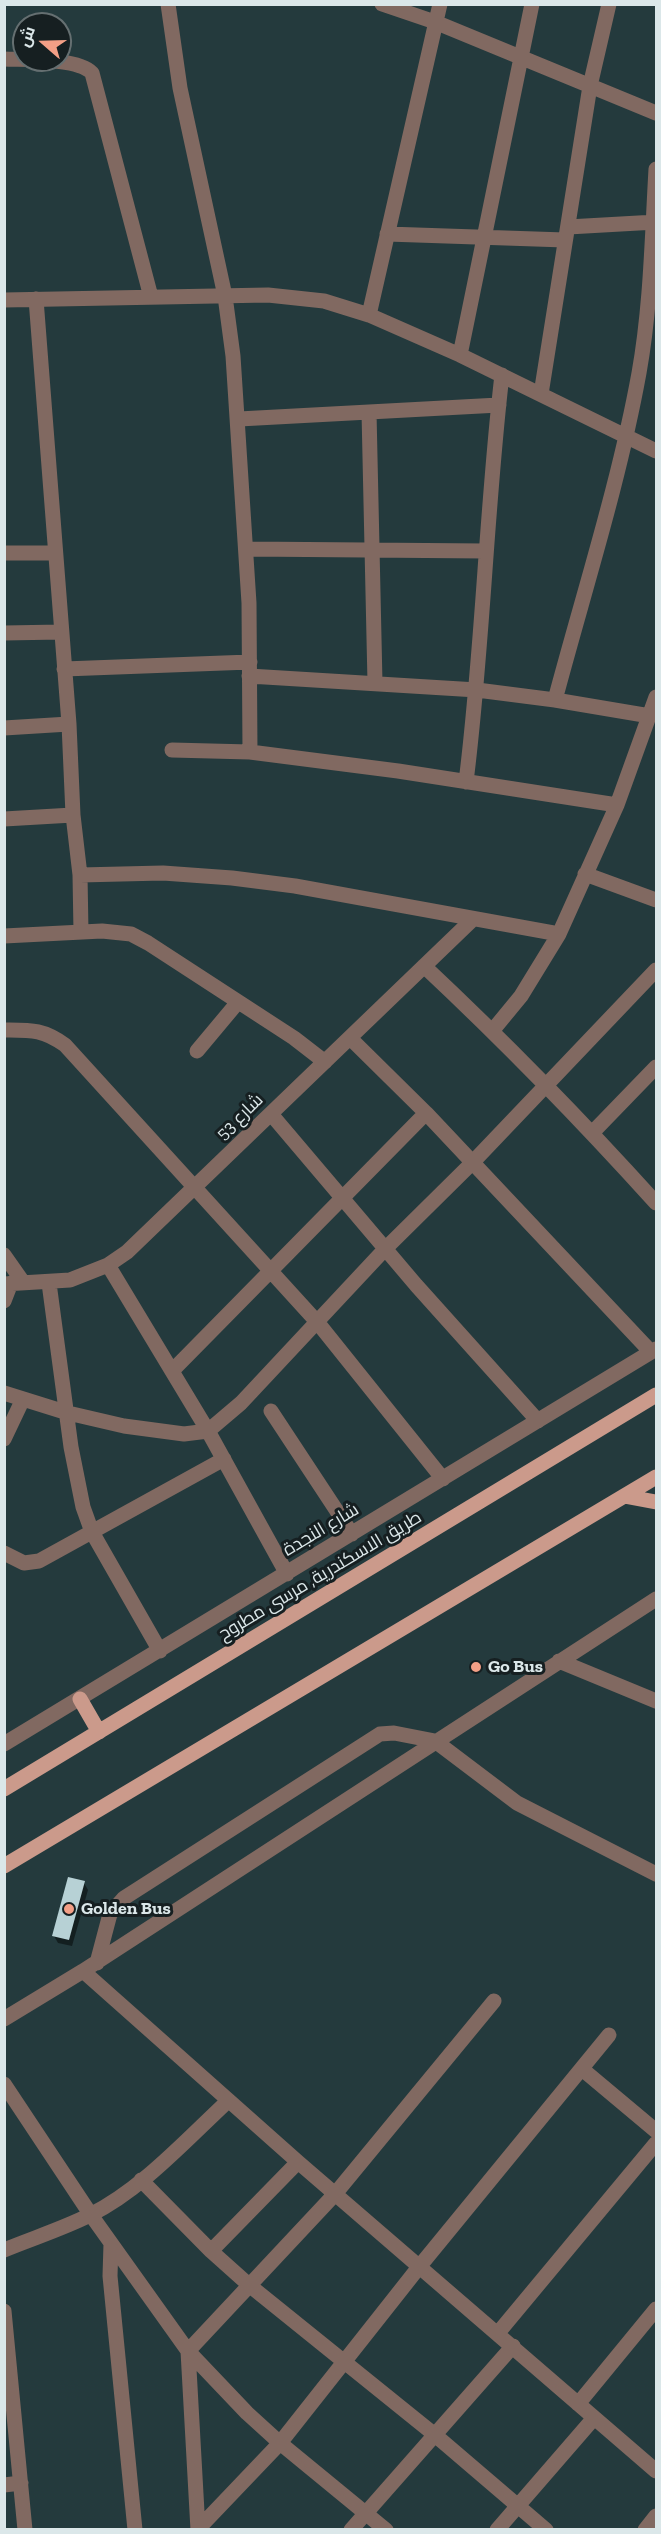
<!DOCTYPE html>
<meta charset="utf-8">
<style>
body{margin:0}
#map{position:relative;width:661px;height:2534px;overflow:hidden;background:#243a3d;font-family:"Zilla Slab",Cairo,serif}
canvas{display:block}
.frame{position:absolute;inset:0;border:6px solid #dbe7e9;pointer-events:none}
.north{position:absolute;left:12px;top:12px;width:60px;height:60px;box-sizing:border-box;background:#161f21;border:2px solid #656f71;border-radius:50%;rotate:290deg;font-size:16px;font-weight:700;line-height:24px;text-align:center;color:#dbe7e9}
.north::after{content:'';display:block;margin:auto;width:21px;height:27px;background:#f39f86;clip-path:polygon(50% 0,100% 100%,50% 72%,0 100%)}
</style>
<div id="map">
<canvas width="661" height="2534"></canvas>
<div class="frame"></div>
<div class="north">ش</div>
</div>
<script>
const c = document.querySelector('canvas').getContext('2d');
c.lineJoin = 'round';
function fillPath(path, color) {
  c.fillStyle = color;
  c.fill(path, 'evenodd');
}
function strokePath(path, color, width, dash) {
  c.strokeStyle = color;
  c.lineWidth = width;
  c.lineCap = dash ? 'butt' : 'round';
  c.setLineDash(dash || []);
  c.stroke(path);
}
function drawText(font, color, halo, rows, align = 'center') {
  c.font = font + ' "Zilla Slab",Cairo,serif';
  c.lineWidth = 6;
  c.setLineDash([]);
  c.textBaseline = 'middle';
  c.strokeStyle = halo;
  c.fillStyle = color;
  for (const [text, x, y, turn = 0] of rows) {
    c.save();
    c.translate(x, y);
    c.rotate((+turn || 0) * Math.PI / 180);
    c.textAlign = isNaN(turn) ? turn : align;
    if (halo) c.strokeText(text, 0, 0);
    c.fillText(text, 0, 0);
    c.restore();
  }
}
fillPath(new Path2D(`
 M84,1883L88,1890L72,1946L58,1943L54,1936Z`), '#0007');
fillPath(new Path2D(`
 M68,1877L85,1881L69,1940L52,1936Z`), '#b7d1d5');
strokePath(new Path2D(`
 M168,4L180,88L225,296L233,356L249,603L250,752
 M382,4L435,22L656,113
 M4,59C26,60 78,58 92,73L151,297
 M568,227L656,222
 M387,234L565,240
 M36,299L69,724L73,815L80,875L81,932
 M4,300L268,295L324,301L369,315L460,355L656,451
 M369,315L440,4
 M460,355L532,4
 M541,394L590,86L609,4
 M369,412L375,683
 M239,419L499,405
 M247,549L485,551
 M4,553H55
 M4,633L61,632
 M64,669L250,662
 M249,676L477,690L555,700L650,716
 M555,700C584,591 619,483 639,373C651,306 652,237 656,169
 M4,728L69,724
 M172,750L250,752L398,771L617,805
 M466,782C483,647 486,511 502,375
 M4,819L73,815
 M585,874L656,900
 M80,875L163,873L232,878L295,886L559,934
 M4,936L102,931L131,934L148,943L294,1038L325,1062
 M424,966C505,1042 582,1121 656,1203
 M4,1030C31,1030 43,1029 65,1045L318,1323L443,1479
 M493,1030L521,996L559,934L617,805L656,697
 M350,1038L426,1113L651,1352
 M197,1051L238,1002
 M271,1114L416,1285L538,1421
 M593,1132L656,1067
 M4,1255L23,1282
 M108,1265L208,1431L287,1574
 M49,1283L71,1447L83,1507L92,1532L160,1651
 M4,1284L70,1280L108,1265L127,1252L473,919
 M4,1301L11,1283
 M172,1371L426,1113
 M4,1393L68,1413L124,1426L184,1434L208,1431L241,1403L385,1249L472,1163L656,970
 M271,1411L352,1534
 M4,1439L23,1399
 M4,1553L24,1563L39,1561L224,1459
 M559,1661L656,1701
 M4,1744L656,1349
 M97,1963L110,1914L124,1898L380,1734L394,1733L435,1741L517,1803L656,1874
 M83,1971L298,2162L656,2471
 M4,2019L83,1971L656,1599
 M582,2069L656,2131
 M4,2084L91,2215L188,2351L247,2413L280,2443L386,2530
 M141,2180L211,2251L249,2285L435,2435L546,2530
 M111,2244L110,2276L135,2530
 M4,2250C33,2238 62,2229 90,2215C141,2190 187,2139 228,2101
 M211,2251L298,2162
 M4,2311L25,2530
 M498,2333L656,2143
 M578,2404L656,2309
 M4,2485L21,2483
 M198,2529L280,2443L419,2267L609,2035
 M198,2530L188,2351L335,2194L494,2001
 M351,2530L513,2346
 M497,2530L594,2418
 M645,2530L656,2516`), '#816961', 15);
strokePath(new Path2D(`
 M624,1496L656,1502
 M80,1699L99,1732
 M4,1789L656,1395
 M4,1866L656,1477`), '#cb9a8b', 15);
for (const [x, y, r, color] of [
 [476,1667,6,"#f39f86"],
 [69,1909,6,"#f39f86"]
]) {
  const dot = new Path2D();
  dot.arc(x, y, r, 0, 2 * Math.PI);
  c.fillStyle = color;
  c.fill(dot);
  strokePath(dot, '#161f21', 2);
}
drawText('18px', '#dbe7e9', '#161f21', [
 ["شارع 53",240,1117,-44],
 ["شارع النجدة",321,1530,-31],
 ["طريق الاسكندرية, مرسى مطروح",320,1576,-31]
]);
drawText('bold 18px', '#dbe7e9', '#161f21', [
 ["Go Bus",488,1667],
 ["Golden Bus",81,1909]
], 'left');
</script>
